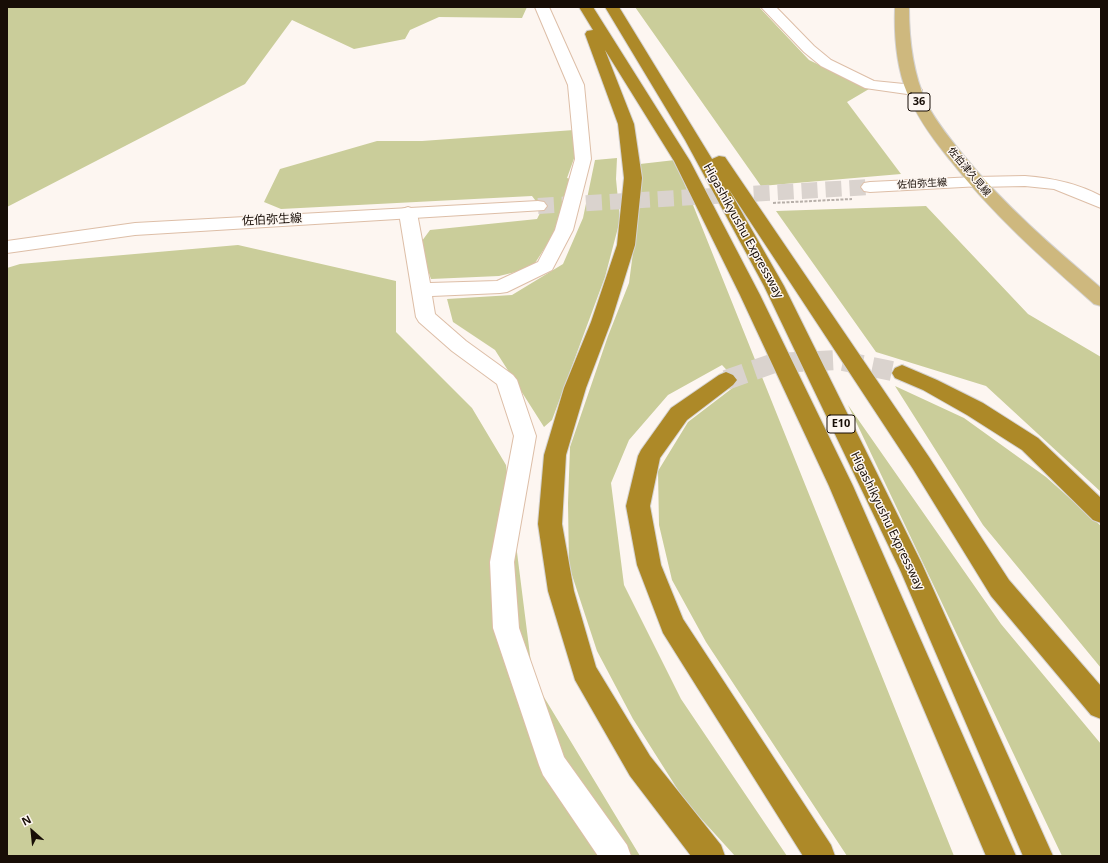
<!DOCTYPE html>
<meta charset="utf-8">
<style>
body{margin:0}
#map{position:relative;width:1108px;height:863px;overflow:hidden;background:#fdf6f1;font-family:"Noto Sans",sans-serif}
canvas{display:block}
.frame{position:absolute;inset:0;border:8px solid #170d06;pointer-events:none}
.north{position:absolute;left:12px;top:811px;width:40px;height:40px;-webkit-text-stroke:3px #fdf6f1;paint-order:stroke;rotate:333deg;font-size:11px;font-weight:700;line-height:16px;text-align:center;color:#170d06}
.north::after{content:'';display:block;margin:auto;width:14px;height:18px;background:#170d06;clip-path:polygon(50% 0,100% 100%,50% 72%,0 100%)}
</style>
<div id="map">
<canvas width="1108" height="863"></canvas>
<div class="frame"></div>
<div class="north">N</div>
</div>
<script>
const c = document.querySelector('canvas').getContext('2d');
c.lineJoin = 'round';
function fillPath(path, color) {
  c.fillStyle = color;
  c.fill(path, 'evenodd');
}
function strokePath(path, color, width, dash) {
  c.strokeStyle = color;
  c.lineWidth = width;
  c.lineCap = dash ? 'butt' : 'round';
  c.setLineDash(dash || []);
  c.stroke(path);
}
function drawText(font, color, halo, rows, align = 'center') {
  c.font = font + ' "Noto Sans","Noto Sans JP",sans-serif';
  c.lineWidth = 3;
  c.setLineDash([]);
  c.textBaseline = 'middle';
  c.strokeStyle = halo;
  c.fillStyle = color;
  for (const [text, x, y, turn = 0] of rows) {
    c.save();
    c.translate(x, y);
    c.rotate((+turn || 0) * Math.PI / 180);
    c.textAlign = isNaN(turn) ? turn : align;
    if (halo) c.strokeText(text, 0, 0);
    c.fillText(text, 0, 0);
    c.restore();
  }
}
fillPath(new Path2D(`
 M7,7H527L522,18L439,17L410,30L405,39L354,49L292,20L245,84L7,207Z
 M635,7H759L809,60L869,89L847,102L901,174L761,186Z
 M574,130L576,153L567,178L571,179L559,226L535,263L520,271L499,276L431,279L419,245L430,230L537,219L542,209L532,196L281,209L264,202L280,169L377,141H422Z
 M617,158L616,179L620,220L605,277L552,420L544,427L495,350L453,322L447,299L512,295L563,264L583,218L595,160Z
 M675,160L954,856H847L706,642L672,580L659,525L658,471L688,422L739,383L722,365L668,395L629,440L611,483L624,585L681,699L787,856H735L685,801L633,719L597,651L569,566L568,503L570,447L608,336L629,283L638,214L640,164Z
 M926,206L1028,314L1101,357V492L986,386L876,352L776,211Z
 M238,245L396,281V332L472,408L506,465L533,679L640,856H7V268L20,264Z
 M895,386L964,418L1046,477L1101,526V668L983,525Z
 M848,405L1001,624L1101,744V856H1062Z`), '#cacd9a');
strokePath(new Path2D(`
 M538,206L870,187`), '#dad3ce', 16, [16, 8]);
strokePath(new Path2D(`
 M726,380L774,363L838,360L902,373`), '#dad3ce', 20, [20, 10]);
const street = new Path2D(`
 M535,7H549L584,85L591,159L573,230L552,270L507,292L500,293L432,296L435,314L466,341L513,375L517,380L536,436L514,562L519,628L564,757L627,845L631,856H598L543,775L539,765L493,628L490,562L514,436L497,384L452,351L419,322L416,317L399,213L402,209L408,207L414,209L417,213L430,283L497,281L538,262L555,230L575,159L568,85Z
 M761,7H776L814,46L831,60L874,81L914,85L919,87L922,90L919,93L914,95L865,88L821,66L804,52Z
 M1025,176C1052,178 1077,183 1101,196V208L1054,189L1025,186L975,187L969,186L966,182L969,178L975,177Z`);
const secondary = new Path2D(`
 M975,177L981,178L984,182L981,186L870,192L864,191L861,187L864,183L870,182Z
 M538,201L544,202L547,206L544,210L135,235L7,253V241L135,223Z`);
const primary = new Path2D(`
 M895,7H909C909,41 913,74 927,104C937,123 951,140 964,156C1004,205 1053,247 1101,288V306L1094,304C1043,259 992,214 950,160C931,137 914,113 904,85C896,60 894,33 895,7Z`);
const highway = new Path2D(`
 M579,7H593L690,161L760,295L853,486L1016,856H986L829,486L740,295L674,161L605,50L634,124L642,178L635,245L611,322L586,388L566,455L562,524L574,591L596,667L650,756L721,845L725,856H691L630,776L575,680L548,591L538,524L544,455L564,388L591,322L617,245L624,178L618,124L585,34L587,31L593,30Z
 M605,7H619L712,159L719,156L725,157L929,457L1009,580L1101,686V719L1091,715L991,596L913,469L728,188L784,286L922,564L1053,856H1023L901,572L764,286L685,140Z
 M902,365L937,380L983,403L1038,438L1101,498V523L1093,520L1022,450L967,415L923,390L895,378L892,373L895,368Z
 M726,372L733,375L737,380L733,385L687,420L660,458L650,506L661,565L683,619L831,845L835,856H803L663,633L637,565L626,506L638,456L641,450L671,408L719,375Z`);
strokePath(street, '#ddbea7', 2);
strokePath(secondary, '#ddbea7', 2);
strokePath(primary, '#d5d3d2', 2);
strokePath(highway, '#d5d3d2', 2);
strokePath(new Path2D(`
 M773,203L852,199`), '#b7afa9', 2, [3, 1.5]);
fillPath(street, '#fff');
fillPath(secondary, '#fff');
fillPath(primary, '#ceb87e');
fillPath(highway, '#ad8928');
drawText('10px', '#170d06', '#fdf6f1', [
 ["佐伯津久見線",969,172,50],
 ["佐伯弥生線",922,184,-3]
]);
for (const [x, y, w] of [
 [919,102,22],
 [841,424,28]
]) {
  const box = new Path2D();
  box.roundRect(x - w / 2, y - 9, w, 18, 3);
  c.fillStyle = '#fdf6f1';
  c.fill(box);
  strokePath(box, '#170d06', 1);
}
drawText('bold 11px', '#170d06', null, [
 ["36",919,102],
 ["E10",841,424]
]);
drawText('12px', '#170d06', '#fdf6f1', [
 ["佐伯弥生線",272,220,-3],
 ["Higashikyushu Expressway",743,231,61],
 ["Higashikyushu Expressway",887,521,64]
]);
</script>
